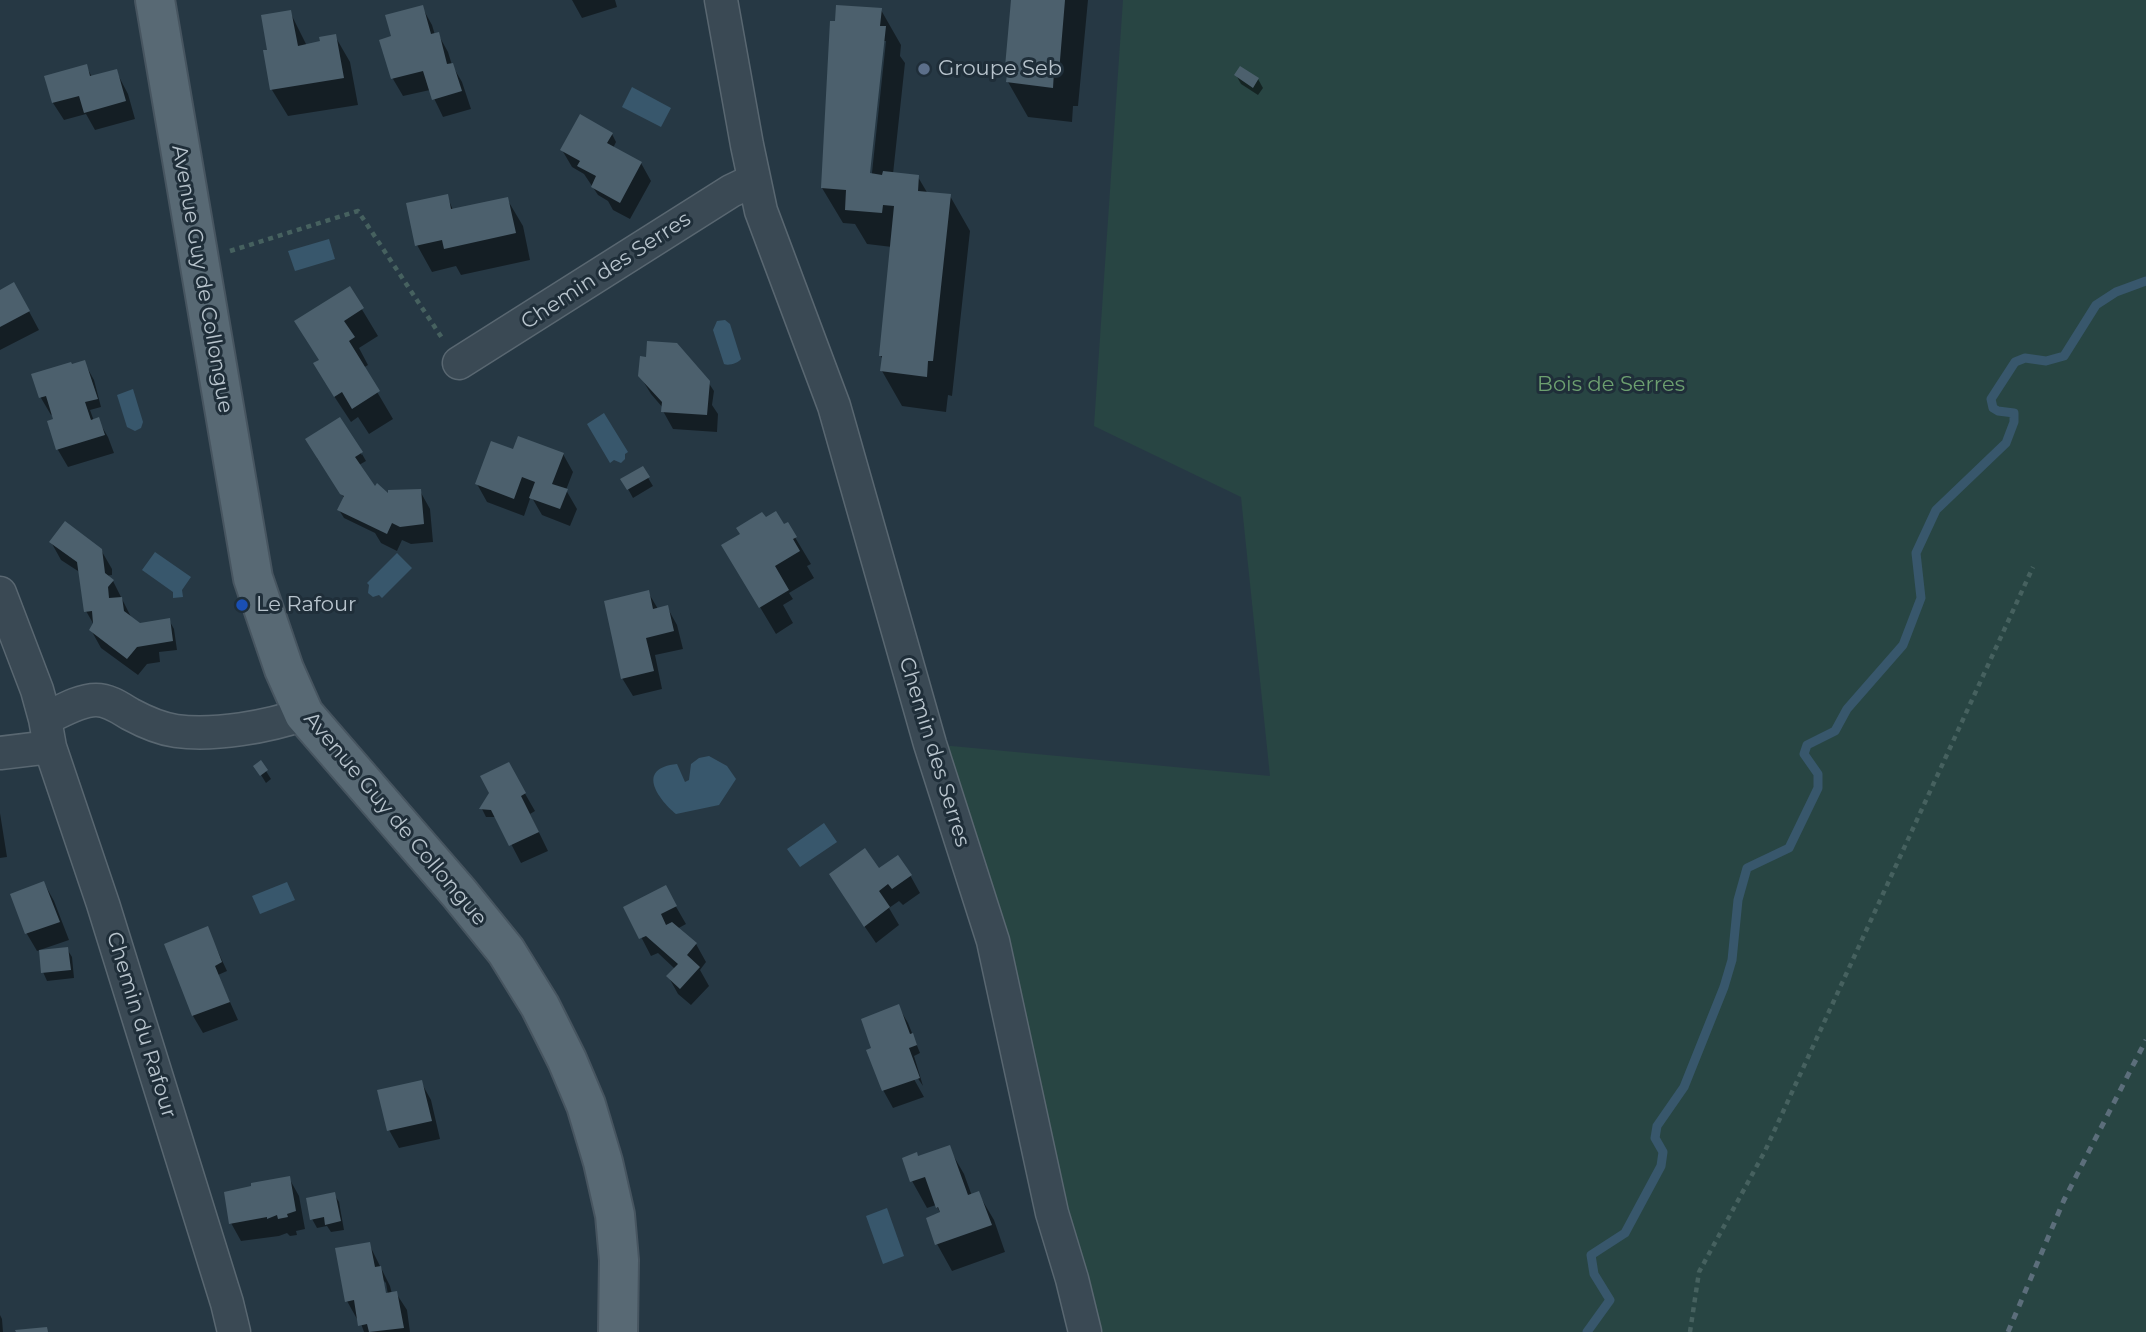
<!DOCTYPE html>
<style>
body{margin:0}
canvas{display:block;background:#263844}
</style>
<canvas width="2146" height="1332"></canvas>
<script>
const c = document.querySelector('canvas').getContext('2d');
c.lineJoin = 'round';
function fillPath(path, color) {
  c.fillStyle = color;
  c.fill(path, 'evenodd');
}
function strokePath(path, color, width, dash) {
  c.strokeStyle = color;
  c.lineWidth = width;
  c.lineCap = dash ? 'butt' : 'round';
  c.setLineDash(dash || []);
  c.stroke(path);
}
function drawText(font, color, halo, rows, align = 'center') {
  c.font = font + ' Montserrat,sans-serif';
  c.lineWidth = 6;
  c.setLineDash([]);
  c.textBaseline = 'middle';
  c.strokeStyle = halo;
  c.fillStyle = color;
  for (const [text, x, y, turn = 0] of rows) {
    c.save();
    c.translate(x, y);
    c.rotate((+turn || 0) * Math.PI / 180);
    c.textAlign = isNaN(turn) ? turn : align;
    if (halo) c.strokeText(text, 0, 0);
    c.fillText(text, 0, 0);
    c.restore();
  }
}
fillPath(new Path2D(`
 M1123,0H2146V1332H1085L930,744L1270,776L1241,497L1094,426Z`), '#284543');
fillPath(new Path2D(`
 M632,87L671,108L661,127L622,107Z
 M329,239L335,259L295,271L288,251Z
 M725,320L730,324L741,359C738,363 729,366 724,364L713,330L717,321Z
 M133,389L143,422L141,428L135,431L127,427L117,395Z
 M604,413L628,452L625,454V459L621,463L614,460L610,463L587,424Z
 M155,552L191,577L182,590L183,597L173,598V592L142,570Z
 M397,553L412,568L382,598L379,595L373,597L368,593L369,585L367,583Z
 M709,756L727,766L736,779L719,805L676,814C657,798 636,768 677,764L685,782L689,780L691,764L699,758Z
 M824,823L837,842L800,867L787,849Z
 M287,882L295,900L260,914L252,896Z
 M887,1208L904,1256L883,1264L866,1216Z`), '#38576c');
fillPath(new Path2D(`
 M572,0H615L617,7L582,18Z
 M1013,0H1088L1078,106H1073L1072,122L1028,117L1008,82L1009,71L1007,66Z
 M422,7L432,25L435,35L438,34L448,52L452,65L462,82L471,109L443,117L430,90L403,96L393,79L381,41L393,37Z
 M881,10L901,45L900,56L905,63L893,174L918,177L928,194L950,196L970,231L952,396L948,395L946,412L902,406L882,371L883,360L880,355L892,247L867,244L855,224L843,223L822,188ZM882,41H886L871,182H867Z
 M290,12L307,46L322,43L335,36L350,62L358,105L288,116L272,90L265,52H269Z
 M86,66L92,77L116,71L128,94L135,119L95,130L86,114L64,120L53,103L47,77Z
 M1236,75L1258,79L1263,88L1258,95L1241,84Z
 M612,134L616,142L613,148L641,163L651,181L630,219L613,210L608,201L598,195L584,174L572,167L562,150Z
 M447,196L453,210L507,199L523,226L530,260L461,275L456,266L432,272L417,245Z
 M349,288L378,336L359,348L368,365L363,368L393,419L369,434L358,417L351,422L330,390L320,361Z
 M0,292L24,302L39,330L0,350Z
 M647,359L708,382L714,391L712,405L718,414L717,432L673,429L663,411V408L651,394L640,376Z
 M84,362L94,380L101,407L90,410L94,421L98,420L108,437L114,453L68,467L58,450L49,422L56,429L53,414L51,415L41,398L33,376Z
 M512,451L563,454L573,472L566,490L577,509L570,526L542,515L531,496L524,516L487,502L477,484Z
 M361,452V455L362,454L366,461L359,465L375,488L390,497L420,491L430,509L433,542L411,544L402,540L397,551L381,543L375,533L344,518L339,510L345,499L317,458Z
 M642,468L653,486L633,498L623,480Z
 M766,520L784,527L787,524L811,564L807,566L814,578L789,593L793,599L783,605L793,623L776,634L739,572Z
 M51,542L101,550L112,569V575L106,576L113,581L131,617L140,625L169,620L174,629L177,650L159,652L160,662L147,664L138,675L101,648L91,630L94,625L86,611L81,573L61,560Z
 M648,592L658,609L667,607L677,625L683,649L655,655L662,689L633,696L622,678Z
 M261,763L271,779L266,783L256,767Z
 M508,764L535,811L530,814L548,851L521,863L497,817H486L482,809Z
 M0,813L7,857L0,858Z
 M879,871L910,875L920,893L903,905L899,901L889,908L899,925L876,943L847,901Z
 M44,883L54,901L69,940L37,951L27,934L12,895Z
 M675,905L686,924L677,929L696,944L706,962L700,970L709,986L691,1005L678,994L668,976L675,969L658,953L651,956L626,908Z
 M207,928L227,971L218,975L238,1020L203,1033L193,1016L166,945Z
 M67,949L72,957L74,978L47,981L43,972Z
 M898,1006L908,1023L920,1053L914,1056L923,1086L913,1071L910,1072L924,1097L893,1108L883,1090L873,1049Z
 M421,1082L431,1100L440,1139L399,1148L389,1130Z
 M949,1148L964,1174L972,1196L978,1193L994,1220L1005,1252L952,1271L937,1244L928,1219L941,1214L936,1205L927,1208L912,1181L918,1158Z
 M289,1178L299,1196L305,1229L296,1231L297,1235L290,1236L287,1233L279,1236L241,1241L231,1223Z
 M334,1194L339,1202L344,1230L331,1232L327,1226L317,1228L312,1219Z
 M369,1244L390,1286L392,1294L396,1293L407,1310L410,1332H364L359,1318L357,1319L347,1301ZM382,1279L386,1283L389,1301L386,1302Z
 M0,1315L2,1319L3,1332H0Z`), '#0007');
strokePath(new Path2D(`
 M1587,1332L1610,1300L1594,1274L1591,1255L1625,1233L1661,1166L1663,1152L1655,1138L1657,1126L1684,1087L1724,987L1732,960L1738,900L1747,868L1789,848L1818,788V774L1804,754L1807,745L1835,731L1847,709L1903,645L1921,598L1916,553L1936,510L2006,443L2014,422V413L1998,411L1993,408L1991,399L2015,362L2025,358L2046,361L2064,356L2096,305L2116,292L2146,281`), '#38576c', 9);
fillPath(new Path2D(`
 M1011,0H1065L1059,72L1054,71L1053,88L1006,82L1008,67H1005Z
 M423,5L431,34L439,32L447,64L453,63L462,91L432,100L423,71L391,79L379,40L391,36L385,15Z
 M836,5L882,8L880,26H886L870,173L882,175L883,171L919,175L918,191L951,194L933,361H928L927,377L880,371L882,356H879L894,206L883,205L882,213L845,210L846,190L821,188L830,21H835Z
 M291,10L298,46L320,41L319,37L336,34L344,78L270,90L263,50H267L261,15Z
 M87,64L90,76L117,69L126,101L84,113L79,96L52,103L44,76Z
 M1240,66L1259,78L1253,88L1234,75Z
 M580,114L613,133L607,143L642,162L620,203L591,187L596,176L577,166L580,161L560,150Z
 M448,194L451,209L508,197L516,233L444,249L442,240L415,246L406,203Z
 M14,282L30,311L0,327V290Z
 M350,286L364,308L344,321L355,337L349,341L380,391L352,409L342,392L334,397L313,363L319,360L294,321Z
 M647,341L677,343L710,381L707,415L661,412L662,402L638,376L640,356L646,357Z
 M85,360L98,399L85,402L91,420L99,417L105,435L56,450L47,421L53,419L46,396L39,398L31,374L71,362L72,364Z
 M340,417L363,452L355,457L375,486L377,483L388,493V490L421,489L424,524L400,527L392,523L387,534L337,510L344,496L340,494L305,439Z
 M518,436L564,453L552,484L568,489L560,509L529,498L535,482L522,477L514,499L475,484L491,441L513,449Z
 M643,466L650,477L627,490L620,479Z
 M776,511L784,524L788,522L797,537L793,539L800,551L775,566L789,590L759,608L721,545L740,534L736,528L762,512L766,517Z
 M65,521L102,549L105,573L114,580L108,587L109,598L122,597L124,611L140,623L170,618L173,641L137,647L127,659L89,630L93,623L92,611L84,612L77,562L49,542Z
 M649,590L653,609L668,605L674,631L646,638L654,671L621,679L604,601Z
 M261,760L268,770L260,776L253,766Z
 M509,762L526,793L521,796L539,832L509,846L491,810L479,809L489,793L480,776Z
 M865,848L879,868L898,855L912,875L892,889L888,884L879,891L890,907L864,927L829,874Z
 M44,881L60,922L25,934L10,894Z
 M666,885L677,906L661,914L666,925L672,922L697,943L687,955L700,967L680,989L666,976L678,964L646,936L639,939L623,907Z
 M208,926L222,962L215,966L230,1002L192,1016L164,944Z
 M68,947L71,970L41,973L39,950Z
 M899,1004L910,1034L913,1033L917,1045L909,1048L920,1078L882,1091L866,1050L871,1048L861,1019Z
 M422,1080L432,1121L387,1131L377,1090Z
 M950,1145L968,1195L979,1191L992,1225L935,1245L926,1218L940,1212L938,1207L936,1208L925,1177L910,1182L902,1158L917,1152L918,1156Z
 M290,1176L296,1211L287,1214L288,1217L278,1219L277,1215L267,1219V1217L229,1224L224,1192L251,1186V1183Z
 M335,1192L341,1221L325,1225L324,1217L310,1220L306,1198Z
 M370,1242L375,1267L381,1266L386,1293L397,1291L404,1328L369,1332L367,1324L358,1326L354,1300L345,1302L335,1248Z
 M47,1327L48,1332H16L15,1330Z`), '#4c606d');
const minor = new Path2D(`
 M721,0L747,145L761,211L834,406L930,744L993,941L1052,1213L1072,1279L1085,1332
 M459,363L731,191L754,180
 M0,593L37,690L45,719L50,747L103,904L227,1303L234,1332
 M45,719C60,712 79,700 96,700C109,700 120,708 130,714C143,721 162,729 176,731C214,736 268,727 304,714
 M0,753L50,747`);
const major = new Path2D(`
 M155,0L253,578L284,669L304,714L459,893L506,951L540,1006L567,1060L586,1105L603,1162L615,1215L619,1260L618,1332`);
strokePath(minor, '#596771', 35);
strokePath(major, '#475560', 42);
strokePath(new Path2D(`
 M230,251L358,211L442,338
 M1690,1332L1699,1272L1765,1151L2033,567`), '#46615f', 4.5, [5, 5]);
strokePath(minor, '#3a4954', 32);
strokePath(major, '#586974', 38);
strokePath(new Path2D(`
 M2008,1332L2064,1200L2146,1040`), '#5c6e7b', 5, [7, 7]);
for (const [x, y, r, color] of [
 [924,69,7,"#5c6f8a"],
 [242,605,7,"#1a4fb4"]
]) {
  const dot = new Path2D();
  dot.arc(x, y, r, 0, 2 * Math.PI);
  c.fillStyle = color;
  c.fill(dot);
  strokePath(dot, '#1f2e39', 2.5);
}
drawText('21px', '#b8c4cd', '#1f2e39', [
 ["Groupe Seb",938,69],
 ["Le Rafour",256,605]
], 'left');
drawText('21px', '#b8c4cd', '#1f2e39', [
 ["Chemin des Serres",606,271,-33],
 ["Avenue Guy de Collongue",202,279,80],
 ["Chemin des Serres",934,752,73],
 ["Avenue Guy de Collongue",395,819,50],
 ["Chemin du Rafour",141,1025,73]
]);
drawText('21px', '#6da070', '#1f2e39', [
 ["Bois de Serres",1611,385]
]);
</script>
